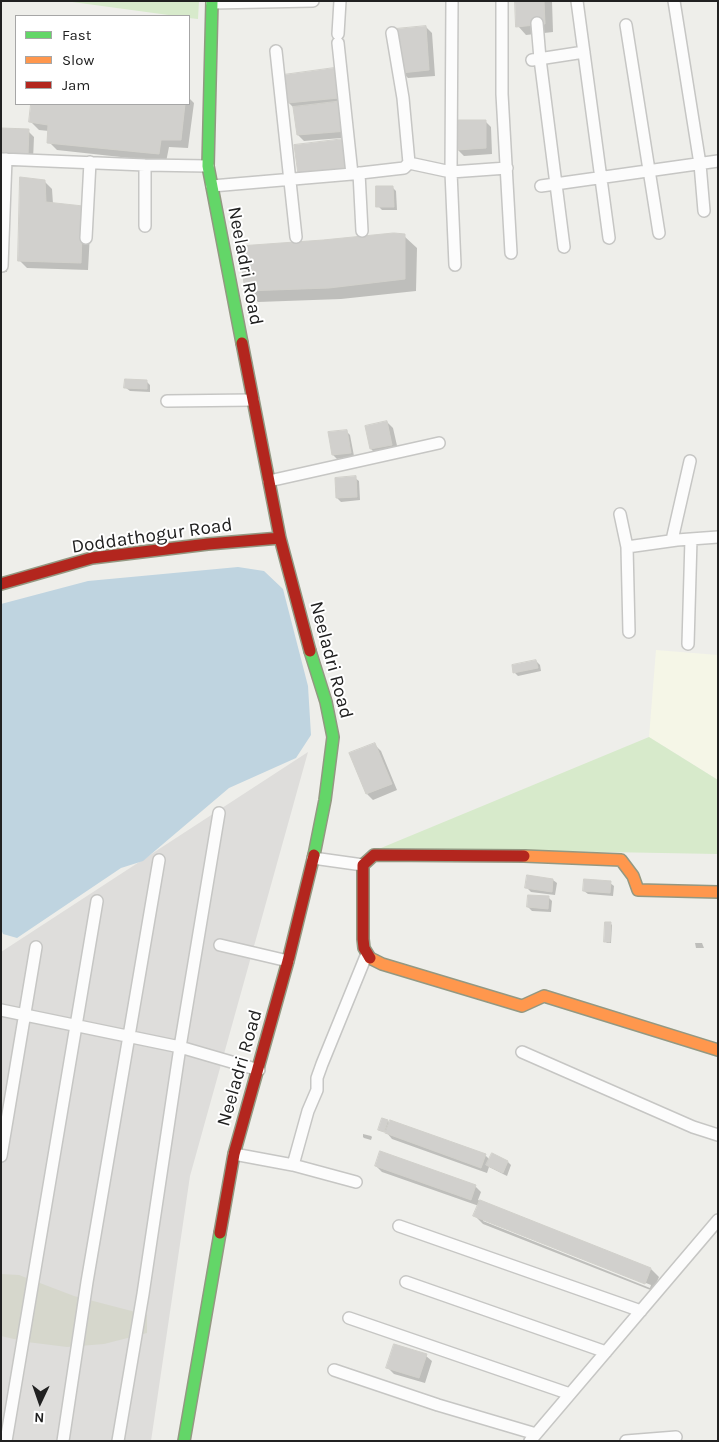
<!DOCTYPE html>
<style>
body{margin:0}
#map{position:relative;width:719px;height:1442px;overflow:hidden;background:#eeeeea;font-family:Karla,sans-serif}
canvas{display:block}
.frame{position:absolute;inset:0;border:2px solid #212121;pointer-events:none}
.legend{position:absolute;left:15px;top:15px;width:175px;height:90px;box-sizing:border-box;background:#fff;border:1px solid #a6a6a6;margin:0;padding:6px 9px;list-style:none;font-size:15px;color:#212121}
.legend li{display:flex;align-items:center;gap:10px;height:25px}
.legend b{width:25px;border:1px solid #a6a6a6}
.north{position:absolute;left:15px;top:1377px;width:50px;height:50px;-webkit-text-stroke:4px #fff;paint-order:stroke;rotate:183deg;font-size:14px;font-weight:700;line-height:20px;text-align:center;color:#212121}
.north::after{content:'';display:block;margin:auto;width:18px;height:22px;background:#212121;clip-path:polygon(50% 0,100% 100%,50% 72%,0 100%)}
</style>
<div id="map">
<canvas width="719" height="1442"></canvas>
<div class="frame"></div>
<ul class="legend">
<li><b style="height:6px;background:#63d668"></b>Fast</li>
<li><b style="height:6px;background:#ff974d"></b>Slow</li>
<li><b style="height:6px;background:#b3261e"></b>Jam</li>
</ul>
<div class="north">N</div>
</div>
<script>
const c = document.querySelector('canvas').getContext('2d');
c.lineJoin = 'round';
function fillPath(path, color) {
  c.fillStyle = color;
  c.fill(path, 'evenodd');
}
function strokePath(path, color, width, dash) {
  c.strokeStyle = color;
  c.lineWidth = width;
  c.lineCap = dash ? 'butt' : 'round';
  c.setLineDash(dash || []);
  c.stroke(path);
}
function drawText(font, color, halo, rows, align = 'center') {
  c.font = font + ' Karla,sans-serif';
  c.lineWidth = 4;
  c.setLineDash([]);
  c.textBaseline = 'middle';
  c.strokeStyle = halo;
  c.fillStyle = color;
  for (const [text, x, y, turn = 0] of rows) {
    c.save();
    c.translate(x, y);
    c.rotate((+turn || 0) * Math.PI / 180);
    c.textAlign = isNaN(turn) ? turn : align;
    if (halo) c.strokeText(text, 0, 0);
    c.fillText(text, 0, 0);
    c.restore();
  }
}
fillPath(new Path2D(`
 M308,752L190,1176L151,1441H1V952Z`), '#dedddb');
fillPath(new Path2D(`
 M656,650L718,655V780L649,737Z`), '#f5f6e7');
fillPath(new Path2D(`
 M1,1274L19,1275L74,1296L147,1315V1333L104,1344L67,1347L27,1342L1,1336Z`), '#d6d7cc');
fillPath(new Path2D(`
 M65,1H199L198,19L189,18V16H176Z
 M649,737L718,780V854L381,848Z`), '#d7eacb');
fillPath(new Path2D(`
 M238,567L264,571L283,589L308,686L311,735L296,758L229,788L143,861L121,868L17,938L3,934L1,929V604L88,581Z`), '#bfd4e0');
fillPath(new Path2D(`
 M516,1H552L553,32L526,35L518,26Z
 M426,27L432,33L435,76L408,78L402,72Z
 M333,69L339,75L354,137L304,141L298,135L294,108L288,102ZM333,74H336L341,104L339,105Z
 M189,98L194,103L188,148L169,147L166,162L57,150L49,142V131L39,130L31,122L33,104H189Z
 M485,121L491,127L492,154L464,156L458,150Z
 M28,131L34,137L33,160L1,158Z
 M1,180L11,188L7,272H1Z
 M44,181L52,189L53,204L91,215L88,270L27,268L19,260Z
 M392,187L396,191L397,210H382L378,206Z
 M404,236L417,248L416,291L341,299L258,302L246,290Z
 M147,382L150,385V392L130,391L126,388Z
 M387,422L393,428L398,450L377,455L371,449Z
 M346,431L350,435L354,456L337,459L333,455Z
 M355,478L359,481L360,500L341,502L337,498Z
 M536,661L540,665L541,671L518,676L514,672Z
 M375,745L381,751L397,790L373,800L367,794L351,754Z
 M553,880L557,883L555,895L531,892L527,888Z
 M610,883L614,886L613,896L588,894L584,891Z
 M548,897L552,901L551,912L532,911L528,907Z
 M611,924L612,925L611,943H607L605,941Z
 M695,943H702L704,948H696Z
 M388,1121L390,1123V1121L486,1156L490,1160L492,1155L508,1162L511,1165L507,1176L489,1167L487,1173L392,1139L386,1132L379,1130Z
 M363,1134L371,1136L372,1137L371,1140L364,1138L363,1137Z
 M376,1166L475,1186L481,1192L478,1200L651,1269L659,1277L653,1291L483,1224L475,1216L479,1206L382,1172ZM483,1218L651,1285L650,1288L483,1221Z
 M426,1356L432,1361L425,1383L394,1374L388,1368Z`), '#0003');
const building = new Path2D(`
 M515,1H544L545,24L516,27Z
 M426,26L429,70L401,73L395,29Z
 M334,68L339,98L287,103L283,75Z
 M343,101L348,131L297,135L293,107Z
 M31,104H185L181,140H161L159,154L47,143L48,125L29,122Z
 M455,120H486V148L457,150Z
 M1,128L29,129L28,155L1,154Z
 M344,139L349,169L298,174L294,145Z
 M20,177L45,180L46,202L83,206L81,263L18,261Z
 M376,186H393L394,207H376Z
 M394,233L405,234V279L329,288L245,291L239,246L323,240Z
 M125,379L147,380V389L124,388Z
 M387,421L392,445L370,449L365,426Z
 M347,430L351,453L332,455L328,432Z
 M356,476L357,497L336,498L335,478Z
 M536,660L538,668L513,673L512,665Z
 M375,743L392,784L366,794L349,753Z
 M527,875L553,879L552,892L525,888Z
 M584,879L611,881L610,893L583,891Z
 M528,895L549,896L548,909L527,907Z
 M605,922H611L610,942H604Z
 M382,1118L388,1120L384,1132L378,1130Z
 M390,1120L486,1154L481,1168L385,1133Z
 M380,1151L476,1185L471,1200L375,1166Z
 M492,1153L508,1161L503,1173L486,1165Z
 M480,1200L651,1268L645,1284L473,1216Z
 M394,1344L427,1354L419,1378L386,1368Z`);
fillPath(building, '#d1d0cd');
strokePath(building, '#d1d0cb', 1);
const street = new Path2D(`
 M452,1L451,172L455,265
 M502,1V94L511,253
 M577,1L609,238
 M674,1L700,164L704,211
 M212,3L313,1
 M537,23L540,59L564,247
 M626,25L659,233
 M338,34L340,1
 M338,43L352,174
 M276,51L296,237
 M532,60L584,52
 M1,159L145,165L208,166
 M409,163L451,172L507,168
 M359,173L362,231
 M212,186L352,174L404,168L409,163L403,98L392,33
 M541,186L718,161
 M145,226V165
 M86,238L90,162
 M2,266L6,159
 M167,401L253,400
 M269,481L439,443
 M620,514L627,547L629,632
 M672,540L690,461
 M627,547L677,540L718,537
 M688,644L691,539
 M313,858L363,865
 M220,945L288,961
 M1,1010L180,1047L259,1070
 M522,1052L693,1127L718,1135
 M234,1154L293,1165L308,1111L317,1090V1078L322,1064L366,956
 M1,1156L36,947
 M293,1165L356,1182
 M399,1226L641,1311
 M406,1282L606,1352
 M349,1318L570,1394
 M334,1370L438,1405L536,1434
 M6,1441L97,901
 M63,1441L87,1282L159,860
 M118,1441L143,1294L180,1047L219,813
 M530,1441L718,1220
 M626,1441L676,1437`);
const fast = new Path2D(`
 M212,1L208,166L242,343
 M310,651L326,702L333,737L325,800L314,855
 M184,1441L220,1233`);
const slow = new Path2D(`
 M524,856L621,860L633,876L638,890L718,892
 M370,958L382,964L522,1006L544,996L718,1050`);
const jam = new Path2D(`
 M242,343L280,538L310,651
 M1,584L92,558L208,544L280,538
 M370,958L364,948L363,939V865L374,855L524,856
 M220,1233L234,1154L288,961L314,855`);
strokePath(street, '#c6c6c4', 14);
strokePath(fast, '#939882', 14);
strokePath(slow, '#939882', 14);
strokePath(jam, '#939882', 14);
strokePath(street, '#fcfcfc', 11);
strokePath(fast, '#63d668', 11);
strokePath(slow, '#ff974d', 11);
strokePath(jam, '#b3261e', 11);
drawText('19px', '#212121', '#fff', [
 ["Neeladri Road",245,266,79],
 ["Doddathogur Road",152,536,-8],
 ["Neeladri Road",331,660,75],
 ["Neeladri Road",240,1068,-74]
]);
</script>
